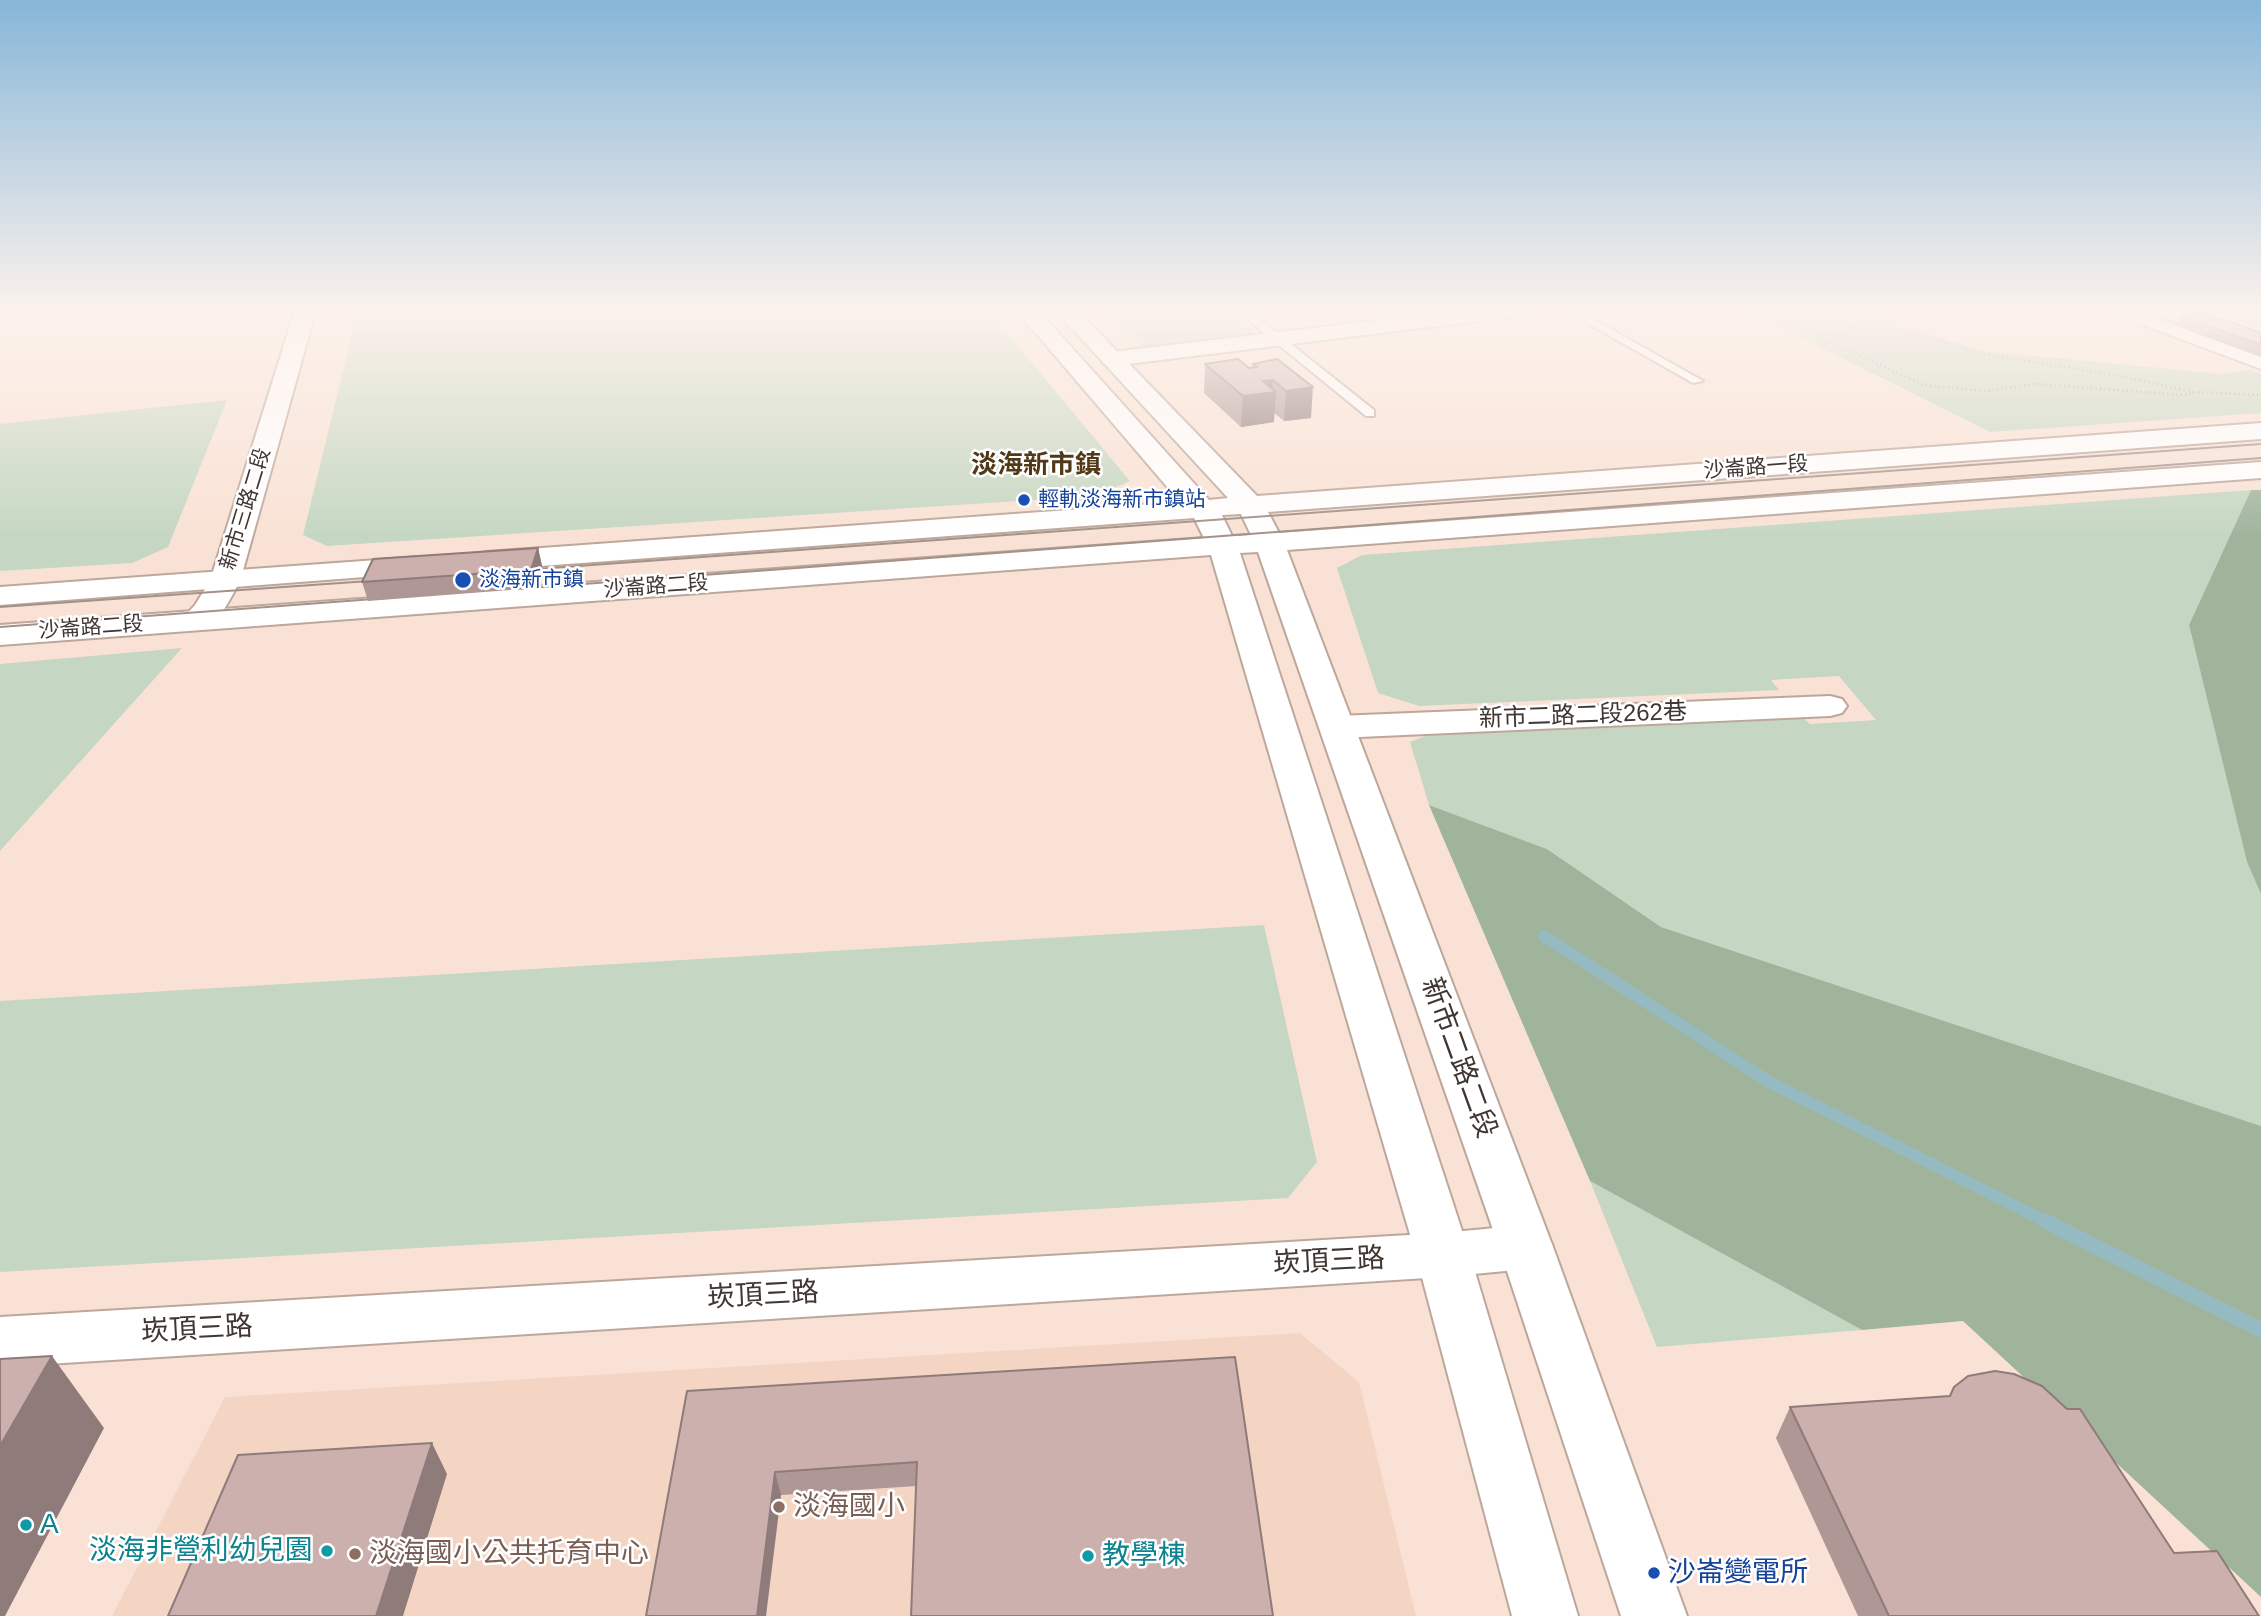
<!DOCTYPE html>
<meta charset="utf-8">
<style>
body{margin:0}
canvas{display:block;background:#f9e2d5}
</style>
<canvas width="2261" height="1616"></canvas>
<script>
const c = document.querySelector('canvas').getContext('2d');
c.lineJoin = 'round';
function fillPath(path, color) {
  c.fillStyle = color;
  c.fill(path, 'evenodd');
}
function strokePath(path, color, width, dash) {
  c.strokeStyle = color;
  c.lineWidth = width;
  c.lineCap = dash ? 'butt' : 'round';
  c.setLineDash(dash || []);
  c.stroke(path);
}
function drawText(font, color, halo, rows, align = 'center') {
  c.font = font + ' Arial,"Noto Sans TC",sans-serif';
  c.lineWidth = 5;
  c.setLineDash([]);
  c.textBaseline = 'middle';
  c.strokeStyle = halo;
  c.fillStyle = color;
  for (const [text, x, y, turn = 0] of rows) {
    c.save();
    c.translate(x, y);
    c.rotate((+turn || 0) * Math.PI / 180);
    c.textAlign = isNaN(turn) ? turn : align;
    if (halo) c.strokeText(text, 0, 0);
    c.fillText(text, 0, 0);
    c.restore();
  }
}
fillPath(new Path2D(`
 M1300,1333L1359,1382L1416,1616H112L225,1397Z`), '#f4d5c4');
fillPath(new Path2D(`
 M358,310H988L1130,481L1095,496L327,546L303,535Z
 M1106,310H1224L1258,336L1143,347Z
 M1746,310H1867L1914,330L1983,351L2221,374L2251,370L2261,374V413L1990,432Z
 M2207,310H2261V329Z
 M227,400L168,547L132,563L0,571V424Z
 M2251,490L2189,625L2247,862L2261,894V1126L1661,927L1547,849L1429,805L1410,742L1438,731L1800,715L1810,724L1876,720L1839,676L1771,680L1779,690L1419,706L1378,693L1337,568L1362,555Z
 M182,648L0,851V664Z
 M1264,925L1317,1162L1288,1198L0,1272V1001Z
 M1590,1181L1862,1330L1657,1347Z`), '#c5d7c2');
fillPath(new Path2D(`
 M2251,490H2261V894L2247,862L2189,625Z
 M1429,805L1547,849L1661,927L2261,1126V1597L1963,1321L1862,1330L1590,1181Z`), '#a0b49c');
strokePath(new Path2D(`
 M1544,936L1769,1082L2049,1223`), '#96bac2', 12);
strokePath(new Path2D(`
 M2045,1221L2261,1330`), '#96bac2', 15);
const service = new Path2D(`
 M1236,310H1248L1374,410V416H1366Z
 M1564,310H1577L1703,381L1693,383Z`);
const minor = new Path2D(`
 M295,310H316L240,581C227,604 216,634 186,627L181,620L195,605L210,581Z
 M1465,310H1530L1527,314L1520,316L1112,366L1104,364L1101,359L1104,354L1112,352Z
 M1830,696L1842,699L1847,706L1842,713L1830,716L1337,738L1324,735L1319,727L1324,719L1337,716Z
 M1526,1225L1545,1231L1553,1247L1545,1263L1526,1269L1443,1277L0,1367V1317L1443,1233Z`);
const tertiary = new Path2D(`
 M1016,310H1038L1209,500L1228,498L1055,310H1077L1257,496L2261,423V439L1268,512L1279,533L2261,462V478L1287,550L1553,1247L1687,1616H1621L1499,1247L1258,552L1240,553L1470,1255L1578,1616H1512L1416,1255L1211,555L0,645V625L1204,538L1194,518L486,570L475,567L471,561L475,555L486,552L1180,502ZM1241,514L1251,535L1232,536L1222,515Z
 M2111,310H2141L2261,354V369L2114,314Z
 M419,557L430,560L434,566L430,572L0,605V587Z`);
strokePath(service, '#bda79b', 4);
strokePath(minor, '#bda79b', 4);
strokePath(tertiary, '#bda79b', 4);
strokePath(new Path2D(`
 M1758,310L1799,322L1828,341L1924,385L1986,391L2034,384L2184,395L2195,392L2261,395
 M1799,322L1914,333L1977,353L2120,376L2193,392`), '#a7968c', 2.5, [1, 3.5]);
fillPath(service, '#fff');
fillPath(minor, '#fff');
fillPath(tertiary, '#fff');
strokePath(new Path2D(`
 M2138,310L2194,331
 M523,570L2261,444
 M517,589L2261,458
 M0,607L383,580
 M0,627L387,598`), '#a29289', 2);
fillPath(new Path2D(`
 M1417,310H1475L1425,315Z
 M2180,316L2261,333V357L2176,326Z
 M1277,359L1311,418L1284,421L1274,413V422L1241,427L1204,393L1205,364L1249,368H1252L1253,364Z
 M538,548L542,566L536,588L368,601L362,582Z
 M1235,1357L916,1486L781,1495L687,1391Z
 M1954,1387L2174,1553L2259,1616H1858L1776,1438L1790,1407L1949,1396Z`), '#af9796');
fillPath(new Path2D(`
 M1425,310H1475L1425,315Z
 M1273,380L1272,393L1276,392L1274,422L1241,427L1243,396L1263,381Z
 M1313,387L1311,418L1284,421L1286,391Z
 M538,548L542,566L536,588L531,570Z
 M52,1356L104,1428L5,1616H0V1446Z
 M432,1443L447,1474L403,1616H376Z
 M775,1472L781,1495L766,1616H757Z`), '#8e7b7a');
const building = new Path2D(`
 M2204,313L2261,333V345L2180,316Z
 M1238,359L1249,368L1257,367L1253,364L1277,359L1313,387L1286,391L1273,380L1263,381L1276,392L1243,396L1205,364Z
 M538,548L531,570L362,582L373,559Z
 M52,1356L0,1446V1359Z
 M1235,1357L1273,1616H911L917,1462L775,1472L757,1616H646L687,1391Z
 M1995,1371L2014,1374L2042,1386L2067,1409H2080L2174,1553L2217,1551L2259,1616H1889L1790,1407L1950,1396L1954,1387L1968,1376Z
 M432,1443L376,1616H168L238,1455Z`);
fillPath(building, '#cbb0ae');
strokePath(building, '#8e7b7a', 2);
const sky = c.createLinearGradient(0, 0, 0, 537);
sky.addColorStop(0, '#87b6d9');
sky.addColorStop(0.58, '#fcf2ec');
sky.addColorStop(1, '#fcf2ec00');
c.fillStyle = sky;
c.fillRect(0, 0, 2261, 537);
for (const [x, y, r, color] of [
 [1024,500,7,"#1a4fb4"],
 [463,580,9,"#1a4fb4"],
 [779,1507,7,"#8d6e63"],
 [26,1525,7,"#0f9aa8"],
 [327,1551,7,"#0f9aa8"],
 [355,1554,7,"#8d6e63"],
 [1088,1556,7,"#0f9aa8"],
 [1654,1573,7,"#1a4fb4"]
]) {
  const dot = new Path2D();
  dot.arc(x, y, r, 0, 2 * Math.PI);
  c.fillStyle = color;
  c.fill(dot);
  strokePath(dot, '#fff', 2.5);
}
drawText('21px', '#403732', '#fff', [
 ["沙崙路一段",1756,468,-4],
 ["新市三路二段",246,509,-73],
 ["沙崙路二段",656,587,-4],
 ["沙崙路二段",91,628,-4]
]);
drawText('21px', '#164399', '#fff', [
 ["輕軌淡海新市鎮站",1038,500],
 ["淡海新市鎮",479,580]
], 'left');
drawText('24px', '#403732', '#fff', [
 ["新市二路二段262巷",1583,716,-2]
]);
drawText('bold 26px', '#513917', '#fff', [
 ["淡海新市鎮",1036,466]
]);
drawText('28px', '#403732', '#fff', [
 ["新市二路二段",1458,1058,70],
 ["崁頂三路",1329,1262,-3],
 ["崁頂三路",763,1296,-3],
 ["崁頂三路",197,1330,-3]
]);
drawText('28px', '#785e54', '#fff', [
 ["淡海國小",793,1507],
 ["淡海國小公共托育中心",369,1554]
], 'left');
drawText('28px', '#0d838f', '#fff', [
 ["A",40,1525],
 ["淡海非營利幼兒園",313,1551,"right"],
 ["教學棟",1102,1556]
], 'left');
drawText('28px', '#164399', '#fff', [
 ["沙崙變電所",1668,1573]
], 'left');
</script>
